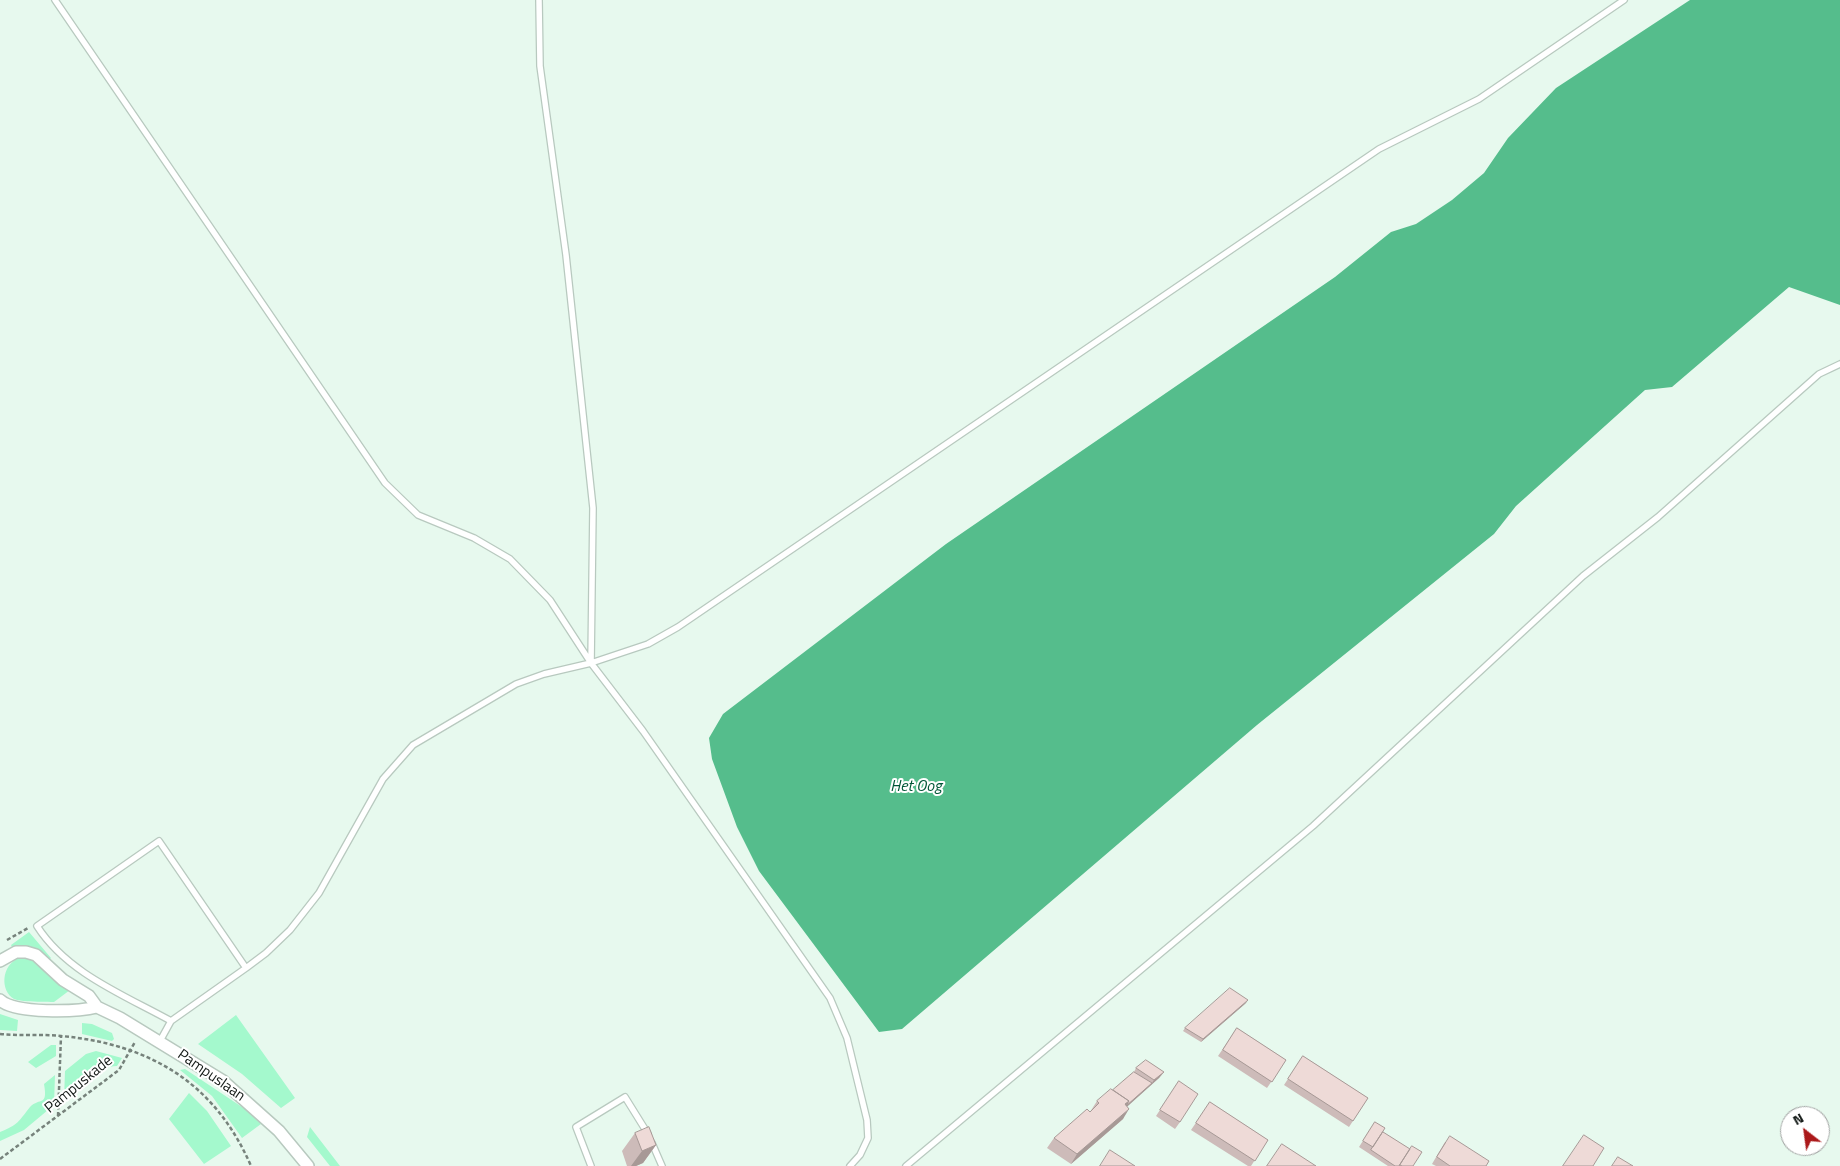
<!DOCTYPE html>
<style>
body{margin:0}
#map{position:relative;width:1840px;height:1166px;overflow:hidden;background:#e7f9ee;font-family:"Titillium Web",sans-serif}
canvas{display:block}
.north{position:absolute;left:1780px;top:1106px;width:50px;height:50px;box-sizing:border-box;background:#fff;border:1px solid #a0a2a1;border-radius:50%;rotate:330deg;font-size:14px;font-weight:700;line-height:20px;text-align:center;color:#111714}
.north::after{content:'';display:block;margin:auto;width:18px;height:22px;background:#ab191a;clip-path:polygon(50% 0,100% 100%,50% 72%,0 100%)}
</style>
<div id="map">
<canvas width="1840" height="1166"></canvas>
<div class="north">N</div>
</div>
<script>
const c = document.querySelector('canvas').getContext('2d');
c.lineJoin = 'round';
function fillPath(path, color) {
  c.fillStyle = color;
  c.fill(path, 'evenodd');
}
function strokePath(path, color, width, dash) {
  c.strokeStyle = color;
  c.lineWidth = width;
  c.lineCap = dash ? 'butt' : 'round';
  c.setLineDash(dash || []);
  c.stroke(path);
}
function drawText(font, color, halo, rows, align = 'center') {
  c.font = font + ' "Titillium Web",sans-serif';
  c.lineWidth = 4;
  c.setLineDash([]);
  c.textBaseline = 'middle';
  c.strokeStyle = halo;
  c.fillStyle = color;
  for (const [text, x, y, turn = 0] of rows) {
    c.save();
    c.translate(x, y);
    c.rotate((+turn || 0) * Math.PI / 180);
    c.textAlign = isNaN(turn) ? turn : align;
    if (halo) c.strokeText(text, 0, 0);
    c.fillText(text, 0, 0);
    c.restore();
  }
}
fillPath(new Path2D(`
 M29,932L51,958L49,960L29,947H12L11,945Z
 M19,958L32,959L37,963L70,990L54,1002C42,1001 26,1003 14,999C0,991 1,965 19,958Z
 M0,1014L18,1020L17,1031L0,1030Z
 M236,1015L295,1098L281,1108L242,1074L198,1044Z
 M82,1023L92,1024L112,1033L114,1039L112,1041L82,1034Z
 M51,1045H56V1056L36,1068L28,1062Z
 M96,1051L122,1058L117,1066C98,1066 77,1088 64,1099L65,1071L86,1054Z
 M185,1069L245,1109L261,1124L242,1138L212,1096L180,1070Z
 M55,1075L54,1105L24,1130L0,1141V1132C18,1125 19,1121 30,1107C40,1097 48,1107 44,1084Z
 M189,1093L207,1111L231,1146L204,1164L169,1119Z
 M310,1127L340,1166H330L307,1137Z`), '#a4f9cd');
fillPath(new Path2D(`
 M1690,0H1840V305L1789,287L1672,387L1645,390L1516,506L1494,534L1257,725L902,1029L879,1032L759,871L737,827L712,759L709,738L723,714L946,544L1335,277L1391,232L1416,224L1452,200L1484,173L1508,138L1556,88Z`), '#55bd8c');
const service = new Path2D(`
 M55,0L385,483L418,515L474,538L510,559L550,600L591,663L643,731L830,998L847,1038L867,1120L868,1138L860,1155L850,1166
 M539,0L540,66L566,255L593,508L591,663
 M246,968L266,953L290,930L319,893L383,779L413,745L516,684L544,674L591,663L648,644L678,627L1379,149L1479,99L1624,0
 M160,1041L171,1021L246,968L159,841L37,926C67,973 124,995 171,1021
 M652,1143L662,1166
 M591,1166L576,1127L625,1097L648,1134
 M906,1166L1313,826L1583,576L1658,517L1819,374L1840,364`);
const minor = new Path2D(`
 M0,961L16,952H26L36,955L63,980L89,996L97,1007L120,1018L223,1081L279,1131L308,1166
 M0,1000C15,1014 77,1012 97,1007`);
strokePath(service, '#b8c9bf', 8);
strokePath(minor, '#b8c9bf', 14);
strokePath(new Path2D(`
 M7,940L28,928
 M0,1034C20,1036 41,1034 61,1036C150,1044 215,1083 251,1166
 M58,1116L61,1036
 M0,1159L119,1070L135,1042`), '#76827b', 2.5, [4, 2.5]);
strokePath(service, '#fff', 5.5);
strokePath(minor, '#fff', 11);
fillPath(new Path2D(`
 M1246,1003L1201,1042L1183,1031L1185,1028Z
 M1237,1028L1286,1060L1267,1088L1218,1056Z
 M1303,1056L1368,1098L1349,1127L1284,1085Z
 M1136,1068L1164,1072L1159,1078L1127,1106L1123,1119L1071,1164L1047,1148L1054,1138L1090,1112L1097,1101L1113,1090L1134,1072Z
 M1179,1081L1180,1122L1175,1129L1156,1116Z
 M1210,1102L1268,1140L1251,1166H1248L1191,1130Z
 M1375,1122L1383,1132L1413,1166H1388L1359,1147Z
 M635,1133L656,1145L643,1163L636,1166H627L622,1151Z
 M1445,1142L1486,1166H1436L1432,1164Z`), '#cdbbb9');
fillPath(new Path2D(`
 M1248,1000L1246,1003L1201,1042L1203,1039Z
 M1164,1072L1159,1078L1119,1114L1125,1104L1152,1083L1154,1080Z
 M1129,1109L1123,1119L1071,1164L1077,1154Z
 M656,1145L643,1163L636,1166H631L642,1151Z`), '#a79996');
const building = new Path2D(`
 M1230,988L1248,1000L1203,1039L1185,1028Z
 M1237,1028L1286,1060L1272,1082L1223,1050Z
 M1303,1056L1368,1098L1353,1121L1288,1079Z
 M1146,1060L1164,1072L1154,1080L1136,1068Z
 M1134,1072L1152,1083L1126,1106L1129,1101L1113,1090Z
 M1179,1081L1198,1094L1180,1122L1160,1110Z
 M1111,1089L1129,1101L1125,1104L1129,1109L1077,1154L1054,1138L1087,1109L1090,1112L1099,1103L1097,1101Z
 M1210,1102L1268,1140L1255,1161L1196,1123Z
 M1375,1122L1385,1128L1373,1147L1363,1141Z
 M649,1127L656,1145L642,1151L635,1133Z
 M1383,1132L1410,1149L1399,1166H1395L1371,1150Z
 M1584,1135L1604,1148L1593,1166H1563Z
 M1450,1136L1489,1161L1486,1166H1450L1437,1157Z
 M1282,1144L1316,1166H1267Z
 M1412,1146L1422,1152L1413,1166H1402L1400,1165Z
 M1110,1150L1135,1166H1100Z
 M1618,1157L1633,1166H1612Z`);
fillPath(building, '#eedad7');
strokePath(building, '#a79996', 1);
drawText('15px', '#111714', '#fff', [
 ["Pampuslaan",211,1076,35],
 ["Pampuskade",79,1085,-39]
]);
drawText('italic 16px', '#005637', '#fff', [
 ["Het Oog",916,787]
]);
</script>
